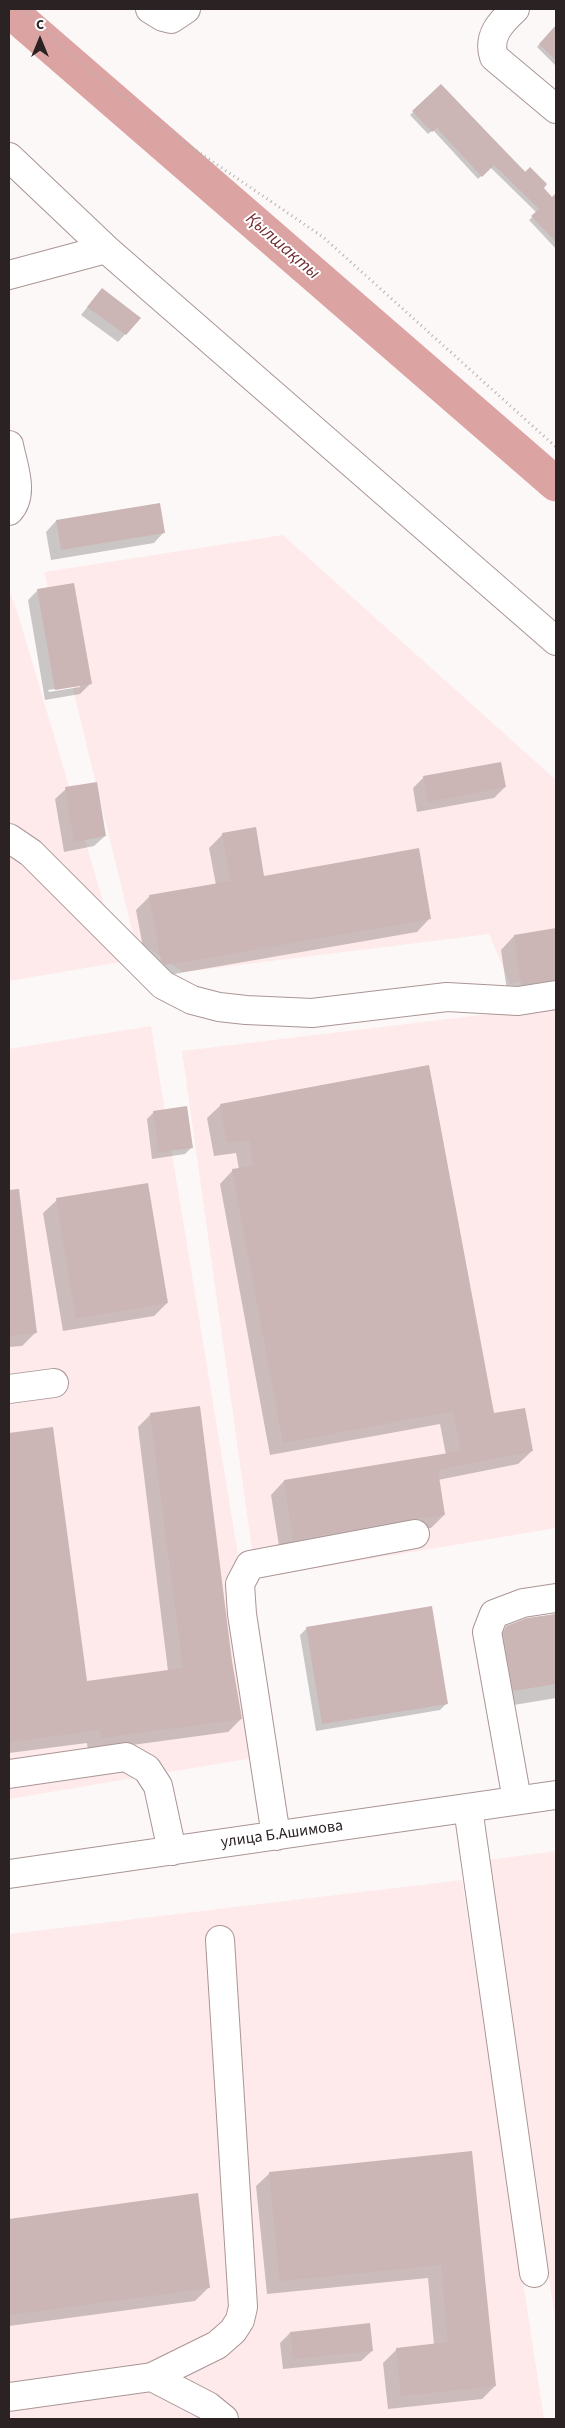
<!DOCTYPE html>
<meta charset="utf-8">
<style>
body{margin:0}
#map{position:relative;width:565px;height:2428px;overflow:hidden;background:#fdf8f8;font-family:"Source Sans 3",sans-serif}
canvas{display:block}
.frame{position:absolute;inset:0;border:10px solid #2b2323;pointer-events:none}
.north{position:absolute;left:15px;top:15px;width:50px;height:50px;-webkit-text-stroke:4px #fff;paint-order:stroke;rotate:0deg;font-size:14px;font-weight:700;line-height:20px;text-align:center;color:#2b2323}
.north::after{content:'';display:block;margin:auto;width:18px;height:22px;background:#2b2323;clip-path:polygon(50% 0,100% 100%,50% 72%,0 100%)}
</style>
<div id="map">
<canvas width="565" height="2428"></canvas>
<div class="frame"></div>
<div class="north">С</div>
</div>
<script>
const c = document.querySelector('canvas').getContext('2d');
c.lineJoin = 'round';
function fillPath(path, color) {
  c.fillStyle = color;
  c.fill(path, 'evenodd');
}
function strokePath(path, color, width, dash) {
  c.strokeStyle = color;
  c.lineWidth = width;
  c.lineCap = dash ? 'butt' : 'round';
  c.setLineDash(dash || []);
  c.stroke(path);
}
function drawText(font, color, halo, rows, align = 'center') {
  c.font = font + ' "Source Sans 3",sans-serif';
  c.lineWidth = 4;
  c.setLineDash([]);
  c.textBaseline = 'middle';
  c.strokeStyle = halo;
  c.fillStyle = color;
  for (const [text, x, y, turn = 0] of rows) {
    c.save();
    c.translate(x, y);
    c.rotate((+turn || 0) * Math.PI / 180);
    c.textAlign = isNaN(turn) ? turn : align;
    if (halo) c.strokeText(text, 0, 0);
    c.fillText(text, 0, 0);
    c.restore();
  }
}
fillPath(new Path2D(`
 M283,535L556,780V976L510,984L489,934L183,972L134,938L44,572Z
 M9,590L18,614L121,962L9,981Z
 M556,1006V1528L256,1578L182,1051Z
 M151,1026L271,1755L9,1799V1049Z
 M556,1851V2325L488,1860Z
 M462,1880L544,2419H9V1934Z`), '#feeaea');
fillPath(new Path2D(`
 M556,27V66L537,47Z
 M441,86L556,203V249L529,220L537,213L490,167L478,179L433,130L428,134L410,115Z
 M102,289L140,318L118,342L81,315Z
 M56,521L164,532L154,543L51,560L46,532Z
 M38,590L91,683L80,694L45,700L28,600ZM80,685V687L49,692L48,690Z
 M424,777L505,787L494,798L417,812L413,788Z
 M66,789L105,836L94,846L64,852L55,799Z
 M223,834L263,877L430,918L417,932L151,978L148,974L136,910L150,896L216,885L209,848Z
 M556,929V994L508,997L501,950L514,936Z
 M221,1105L493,1415L532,1451L518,1464L438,1480L444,1515L431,1528L398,1532L280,1552L271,1495L284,1481L446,1455L440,1424L270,1455L220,1184L233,1170L239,1169L236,1153L214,1156L207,1118Z
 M154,1112L192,1147L185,1154L152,1159L147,1119Z
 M57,1200L167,1303L154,1316L63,1331L43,1213Z
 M19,1204L36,1332L22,1346L9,1347V1205Z
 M151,1414L231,1661L241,1719L228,1732L88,1751L87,1743L9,1753V1435L52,1429L86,1682L168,1671L138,1427Z
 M556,1614V1698L496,1708L488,1646L507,1627L527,1619Z
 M307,1628L447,1703L440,1710L316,1731L300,1635Z
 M471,2153L495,2386L482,2399L388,2409L383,2363L397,2349L434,2345L428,2278L267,2294L256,2186L270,2173Z
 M197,2195L209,2287L195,2301L9,2326V2220Z
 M290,2333L372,2351L361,2361L283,2369L280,2343Z`), '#0003');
strokePath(new Path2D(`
 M9,10L556,484`), '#dca3a3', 35);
fillPath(new Path2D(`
 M556,25V60L539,44Z
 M441,84L525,172L530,167L547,184L544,188L552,197L556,193V242L531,216L539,209L494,165L482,177L437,128L432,132L412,111Z
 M102,288L141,318L126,335L87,307Z
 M160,503L165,533L61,550L56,520Z
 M74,583L92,684L55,690L37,589Z
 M501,762L506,787L428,802L423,776Z
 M97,782L106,836L74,842L65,787Z
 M256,827L264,876L419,848L431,919L165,965L161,961L149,895L231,881L222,833Z
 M556,928V980L521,985L514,935Z
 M429,1065L494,1413L525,1408L533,1451L438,1470L445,1515L412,1519L293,1540L284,1480L461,1451L453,1411L283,1443L232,1169L253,1166L249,1140L227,1143L220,1104Z
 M187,1106L193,1148L159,1152L153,1111Z
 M148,1183L168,1303L76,1318L56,1198Z
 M19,1189L37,1333L9,1336V1190Z
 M200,1406L232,1661L242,1719L101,1738L100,1730L9,1742V1433L53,1427L87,1681L183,1668L150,1413Z
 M432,1606L448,1704L322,1724L306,1627Z
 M556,1614V1684L513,1691L503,1634L506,1626L527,1618Z
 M472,2151L496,2386L401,2396L396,2348L448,2342L441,2265L280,2281L269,2172Z
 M198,2193L210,2288L9,2315V2219Z
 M370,2323L373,2351L293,2359L290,2332Z`), '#cbb5b5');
const minor = new Path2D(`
 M150,9L163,17L171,19L186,9
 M515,9C501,22 487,36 494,57L556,109
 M9,157L106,249L556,641
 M9,275L106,249
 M9,445C13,466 25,494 9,511
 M9,838L31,853L163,985L192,1000L219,1007L246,1010L312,1013L447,997L518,1001L556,995
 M9,1389L54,1383
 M9,1774L126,1757L147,1769L158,1786L172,1851
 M517,1800L487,1632L494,1614L523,1603L556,1598
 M468,1808L534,2273
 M276,1836L242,1614L240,1584L250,1565L415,1534
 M9,1874L556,1795
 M152,2377L208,2406L224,2419
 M9,2397L152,2377L217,2345L233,2331L240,2320L243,2307L220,1940`);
strokePath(minor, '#aa9595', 30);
strokePath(new Path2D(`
 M22,9L80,62L150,119L323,237L556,447`), '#b5afaf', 3, [1, 4]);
strokePath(minor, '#fff', 28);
drawText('16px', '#2b2323', '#fff', [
 ["улица Б.Ашимова",282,1835,-8]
]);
drawText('italic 18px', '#722e32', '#fff', [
 ["Қылшақты",282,247,41]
]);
</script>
